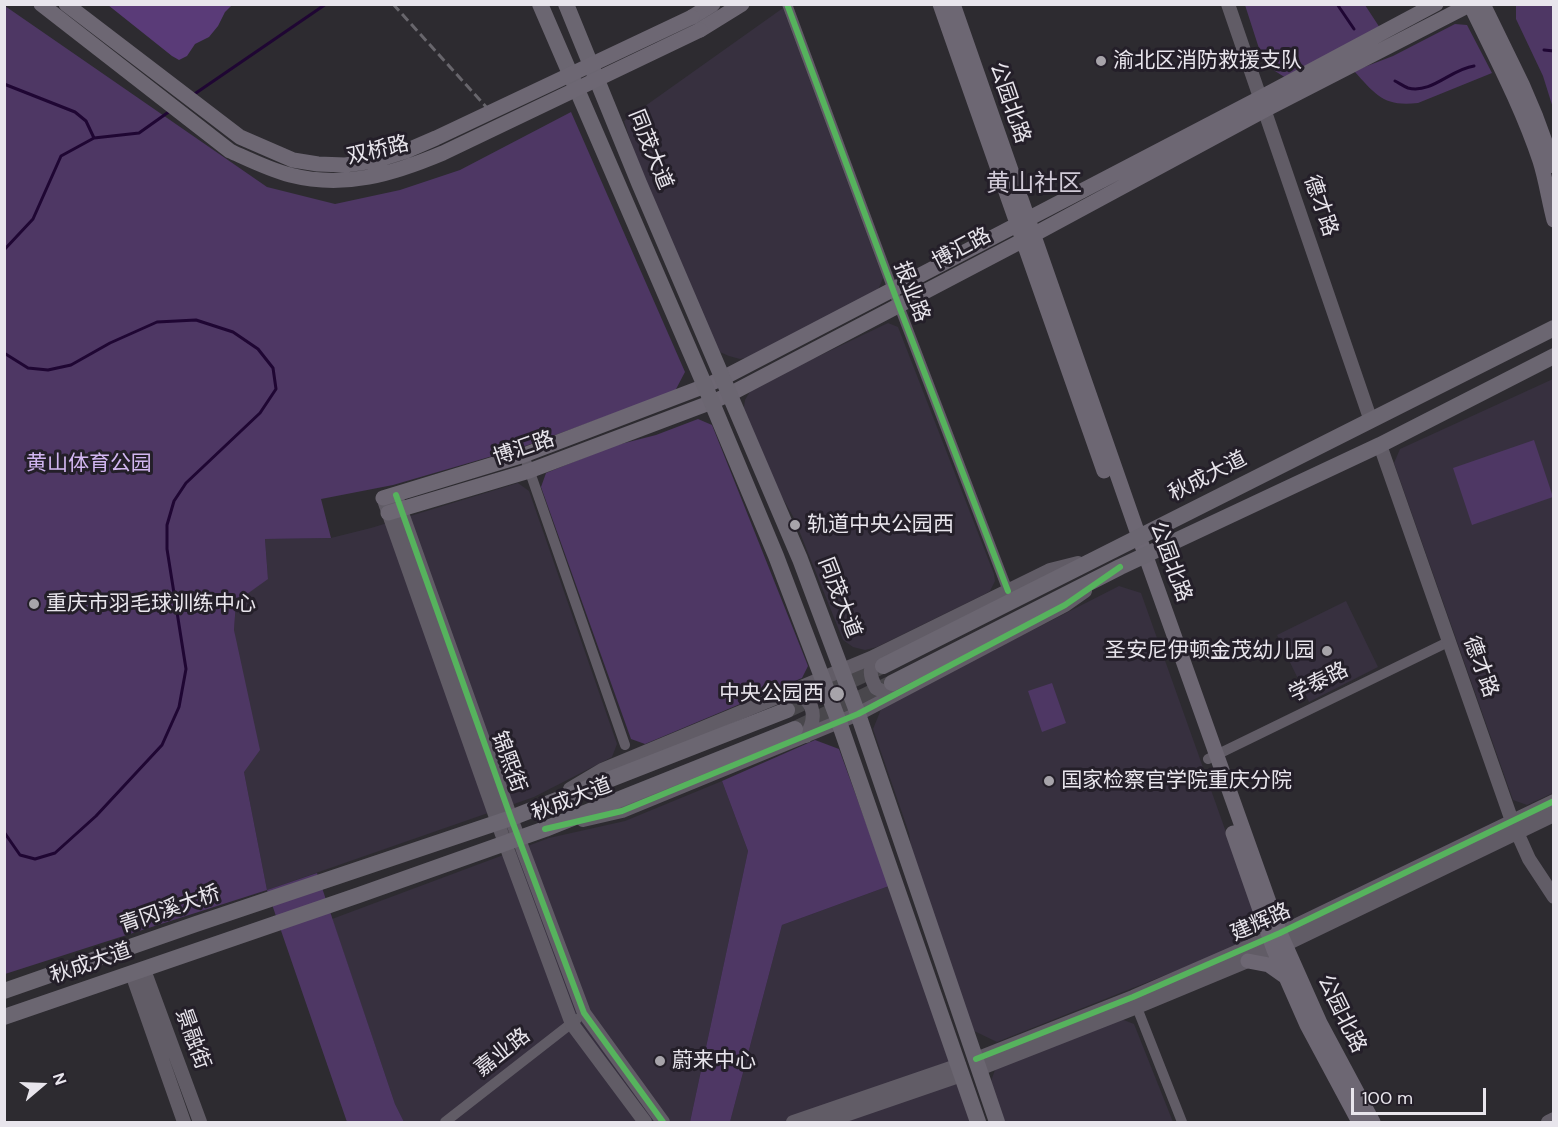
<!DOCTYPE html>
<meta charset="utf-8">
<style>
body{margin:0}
#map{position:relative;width:1558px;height:1127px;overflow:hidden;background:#2d2b30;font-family:"DM Sans",sans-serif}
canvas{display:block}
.frame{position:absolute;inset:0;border:6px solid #e8e5ec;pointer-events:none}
.north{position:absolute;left:12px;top:1055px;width:60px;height:60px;-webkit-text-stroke:4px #241f29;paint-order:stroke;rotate:71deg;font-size:16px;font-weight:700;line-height:24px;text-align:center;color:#e8e5ec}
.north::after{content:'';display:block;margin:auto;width:21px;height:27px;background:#e8e5ec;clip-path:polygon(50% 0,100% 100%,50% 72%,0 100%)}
.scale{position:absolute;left:1351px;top:1088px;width:135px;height:27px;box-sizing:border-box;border:3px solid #e8e5ec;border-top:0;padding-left:8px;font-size:18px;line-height:21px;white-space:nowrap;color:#e8e5ec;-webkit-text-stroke:4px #241f29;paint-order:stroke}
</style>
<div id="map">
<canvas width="1558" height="1127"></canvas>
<div class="frame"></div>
<div class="north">N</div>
<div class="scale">100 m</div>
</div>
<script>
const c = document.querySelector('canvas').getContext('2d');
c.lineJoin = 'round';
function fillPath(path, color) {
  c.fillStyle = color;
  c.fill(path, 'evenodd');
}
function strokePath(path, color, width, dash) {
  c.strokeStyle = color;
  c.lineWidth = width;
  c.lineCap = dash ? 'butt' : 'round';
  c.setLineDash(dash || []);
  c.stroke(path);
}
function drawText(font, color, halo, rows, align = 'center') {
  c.font = font + ' "DM Sans","Noto Sans SC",sans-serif';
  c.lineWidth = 6;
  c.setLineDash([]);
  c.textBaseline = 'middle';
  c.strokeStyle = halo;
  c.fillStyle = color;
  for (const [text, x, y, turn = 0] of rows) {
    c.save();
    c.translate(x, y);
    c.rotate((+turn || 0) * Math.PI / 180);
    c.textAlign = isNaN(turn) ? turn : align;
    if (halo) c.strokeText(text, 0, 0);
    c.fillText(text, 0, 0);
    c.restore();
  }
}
fillPath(new Path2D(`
 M783,8L883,278L878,290L751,357L740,359L729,356L720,352L713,344L643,179L624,121Z
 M888,323L898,327L900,332L994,574L995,581L990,591L985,594L877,647L865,650L853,647L843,640L794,518L770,476L743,414L745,400L752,388Z
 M1553,379V793L1527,805L1513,800L1394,463L1400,449Z
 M518,483L529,491L617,744L612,757L534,797L267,890L244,772L234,630L236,602L268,578L265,539L331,538L371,528Z
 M1119,586L1141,593L1259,925L1251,941L997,1042L970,1029L914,866L909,833L873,729L882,707Z
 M1346,601L1378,667L1309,702L1277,635Z
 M722,781L748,851L690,1122H404L395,1104L332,919L549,838L625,821Z
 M889,886L970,1122H730L782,925Z
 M1121,1019L1134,1024L1173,1122H1003L990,1084L996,1067Z`), '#37303f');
fillPath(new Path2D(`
 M1245,5H1365L1380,28L1286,78L1264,64Z
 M1551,5L1554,6L1553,108L1543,76L1516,19V5Z
 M5,6L267,187L335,204L400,190L460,170L571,112L685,372L675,391L520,448L393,485L321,499L331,538L265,539L268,579L236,602L234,630L260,750L244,772L267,890L317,873L395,1104L404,1122H347L267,890L5,974Z
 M1455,24L1467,25L1492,73L1418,103C1384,107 1376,95 1354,71L1393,56Z
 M698,419L712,425L808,666L802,678L645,744L631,739L541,487L546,473L613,446L656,435Z
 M1534,440L1553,497L1472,525L1453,468Z
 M1052,683L1066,723L1042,732L1028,691Z
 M815,740L839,749L889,886L782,925L730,1122H690L748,851L722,781Z`), '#4e3764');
fillPath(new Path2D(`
 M108,5H232L225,12L218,26L209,37L195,44L187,56L179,60L172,56Z`), '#5a3b78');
strokePath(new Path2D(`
 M1337,4L1354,29
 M1544,50L1554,51
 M1395,81C1399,83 1403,86 1408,88C1432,94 1451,69 1474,66
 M4,84L75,112L86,121L94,138
 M193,95L326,4
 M4,250L33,219L61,156L94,138L139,133L170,111
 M4,353L28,368L48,370L71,365L110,343L157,322L196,320L233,332L258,349L273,368L276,389L260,413L186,483L174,501L167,525V549L186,669L179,707L162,745L96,816L55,853L35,859L20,855L4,832`), '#1f0633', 3);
strokePath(new Path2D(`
 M787,710L882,666
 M795,729L892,683`), '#49474c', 16, [16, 8]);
strokePath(new Path2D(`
 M787,4L899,306L1008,591
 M524,455L625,745
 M1208,759L1448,642
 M1134,1000L1182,1122
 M445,1122L577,1019`), '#615c66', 10);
strokePath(new Path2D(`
 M1228,4L1371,421
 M1380,445L1512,821L1529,859L1554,897
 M397,499L511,818L584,1013L663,1122
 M385,503L505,843L572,1024L645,1122
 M880,654C869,668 868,673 876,688L886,693H897
 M789,692C813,696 819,715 806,736
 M570,789L602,770L871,658L1050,570L1078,563
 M583,820L622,811L858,714L1065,605L1085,591
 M144,970L200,1122
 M132,974L184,1122
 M976,1059L1133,997L1280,933L1554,801
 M979,1069L1137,1007L1274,950L1554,815
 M793,1122L959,1065
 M825,1122L962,1075
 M1548,1122L1554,1119`), '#615c66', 14);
strokePath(new Path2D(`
 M940,4L1104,471
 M953,4L1139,537L1280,933L1320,1023L1373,1122
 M1470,4C1495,56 1522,107 1540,161C1546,180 1549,201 1554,220
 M1483,4L1522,84L1536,117L1554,166
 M692,17L713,4
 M700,30L742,4
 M383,498L524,455L705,386L723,378L1260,98L1436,4
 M388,513L529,471L712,402L730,394L1033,235L1265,110L1471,4
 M1233,833L1274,950L1307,1025L1359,1122
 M1248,961L1269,965L1286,977`), '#6d6773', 15);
strokePath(new Path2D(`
 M540,4L705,386L776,556L839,722L978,1122
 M566,4L639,183L800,559L858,714L997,1122
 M883,666L1554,328
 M892,683L1120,567L1380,445L1554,356
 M4,991L196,924L511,818L787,710
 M4,1017L359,895L545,829L795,729`), '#6b6671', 16);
strokePath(new Path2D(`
 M393,4L488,109`), '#68666c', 3, [9, 4.5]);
strokePath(new Path2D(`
 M41,4L230,151C250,160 270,170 290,175C345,189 393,174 443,153L700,30
 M66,4L240,137L293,160L318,164L345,165L374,161L406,151L436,138L692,17`), '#6d6773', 15);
strokePath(new Path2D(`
 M787,4L899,306L1008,591
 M396,495L511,818L584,1013L663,1122
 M545,829L622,811L858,714L1065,605L1120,567
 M976,1059L1133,997L1280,933L1554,801`), '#56b35d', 6);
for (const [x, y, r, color] of [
 [1101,61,6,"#a7a4aa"],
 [795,525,6,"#a7a4aa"],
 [34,604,6,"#a7a4aa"],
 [1327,651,6,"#a7a4aa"],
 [837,694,8,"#a7a4aa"],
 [1049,781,6,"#a7a4aa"],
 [660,1061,6,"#a7a4aa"]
]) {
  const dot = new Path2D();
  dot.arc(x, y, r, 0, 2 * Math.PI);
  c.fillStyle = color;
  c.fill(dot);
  strokePath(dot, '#241f29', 2);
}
drawText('21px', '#e8e5ec', '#241f29', [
 ["渝北区消防救援支队",1113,61],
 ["轨道中央公园西",807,525],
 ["重庆市羽毛球训练中心",46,604],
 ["圣安尼伊顿金茂幼儿园",1315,651,"right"],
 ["中央公园西",824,694,"right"],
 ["国家检察官学院重庆分院",1061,781],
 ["蔚来中心",672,1061]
], 'left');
drawText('21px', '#e8e5ec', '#241f29', [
 ["公园北路",1009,103,71],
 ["同茂大道",650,150,68],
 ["双桥路",378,151,-13],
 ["德才路",1320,206,71],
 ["博汇路",962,249,-28],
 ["报业路",911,292,69],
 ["博汇路",524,449,-19],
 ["秋成大道",1208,477,-27],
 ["公园北路",1170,562,70],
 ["同茂大道",839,598,69],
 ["德才路",1480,667,70],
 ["学泰路",1319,683,-26],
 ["锦熙街",508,762,70],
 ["秋成大道",572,800,-21],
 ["青冈溪大桥",170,910,-19],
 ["建辉路",1261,923,-24],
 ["秋成大道",91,964,-19],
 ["公园北路",1341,1014,64],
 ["景融街",192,1039,70],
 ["嘉业路",503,1053,-38]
]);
drawText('21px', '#d2b6f1', '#241f29', [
 ["黄山体育公园",89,464]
]);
drawText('24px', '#d0cad7', '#241f29', [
 ["黄山社区",1034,185]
]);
</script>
